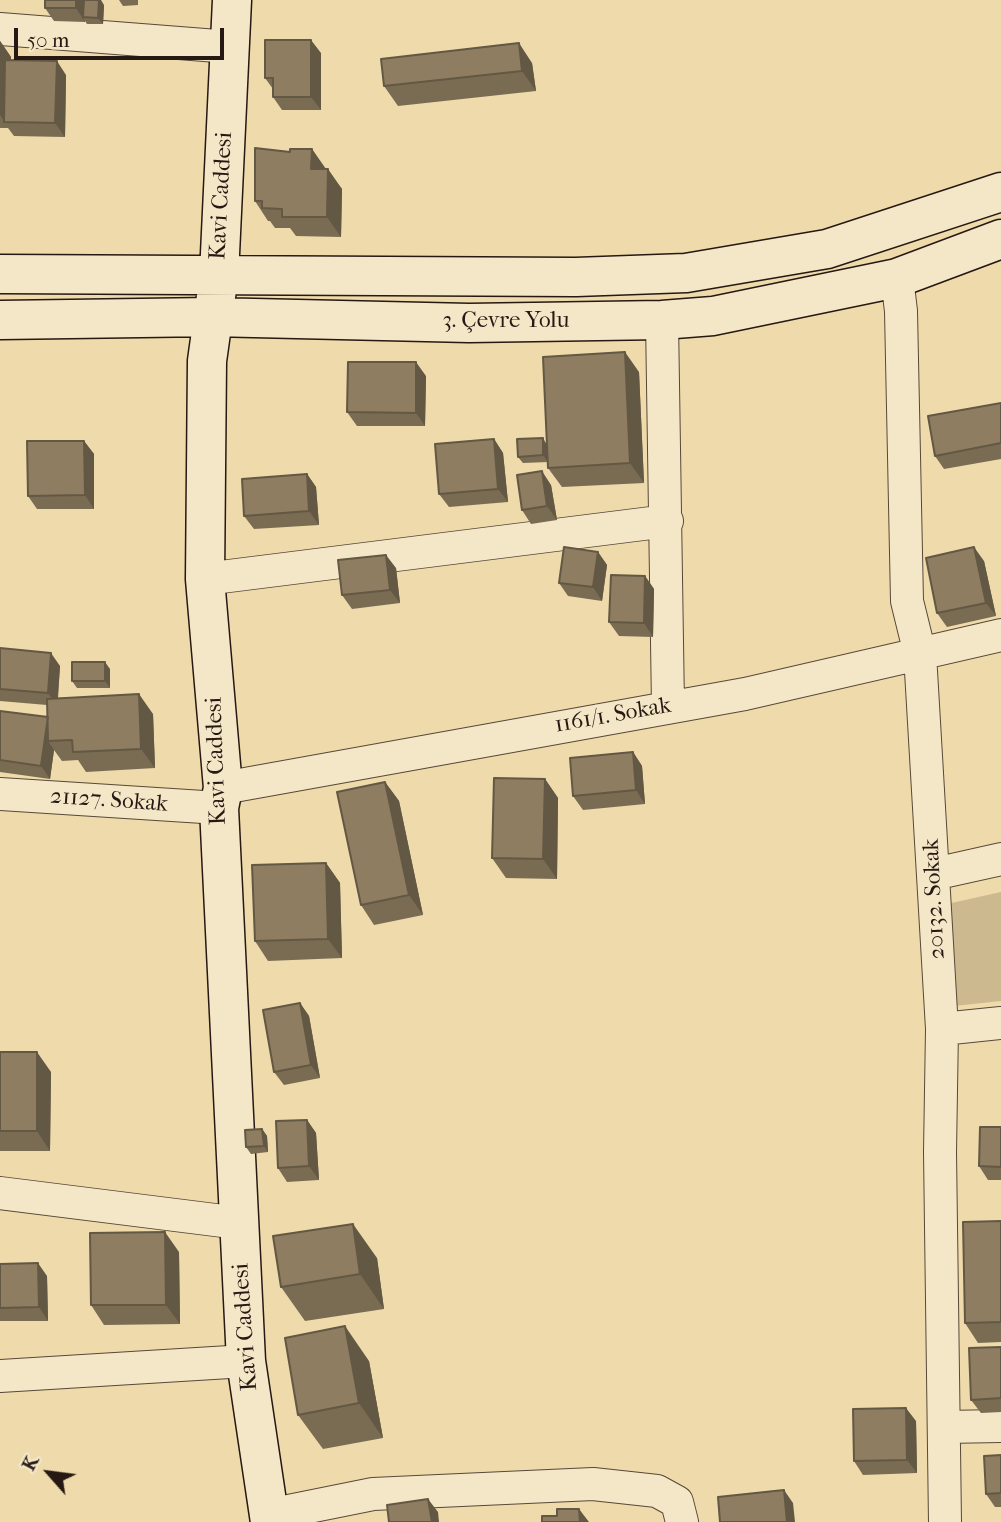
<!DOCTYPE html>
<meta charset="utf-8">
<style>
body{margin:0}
#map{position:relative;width:1001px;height:1522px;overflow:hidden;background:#eedaaa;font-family:"IM FELL French Canon",serif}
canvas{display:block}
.north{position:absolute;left:14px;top:1438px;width:70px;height:70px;-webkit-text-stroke:5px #f4e7c8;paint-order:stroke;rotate:298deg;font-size:19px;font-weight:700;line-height:28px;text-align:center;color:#261812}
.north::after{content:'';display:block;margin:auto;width:24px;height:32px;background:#261812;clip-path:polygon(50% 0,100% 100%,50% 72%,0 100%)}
.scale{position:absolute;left:14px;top:28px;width:210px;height:32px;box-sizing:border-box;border:4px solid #261812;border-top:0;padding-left:9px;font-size:21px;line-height:24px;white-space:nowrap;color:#261812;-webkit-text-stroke:5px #f4e7c8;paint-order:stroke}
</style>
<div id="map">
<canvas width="1001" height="1522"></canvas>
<div class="north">K</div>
<div class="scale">50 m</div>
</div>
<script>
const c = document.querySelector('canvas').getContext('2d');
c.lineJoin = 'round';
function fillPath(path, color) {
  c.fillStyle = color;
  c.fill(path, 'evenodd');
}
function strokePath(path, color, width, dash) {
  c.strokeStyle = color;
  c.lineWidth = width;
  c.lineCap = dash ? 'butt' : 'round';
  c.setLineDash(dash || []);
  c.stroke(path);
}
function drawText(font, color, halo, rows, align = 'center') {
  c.font = font + ' "IM FELL French Canon",serif';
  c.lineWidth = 6;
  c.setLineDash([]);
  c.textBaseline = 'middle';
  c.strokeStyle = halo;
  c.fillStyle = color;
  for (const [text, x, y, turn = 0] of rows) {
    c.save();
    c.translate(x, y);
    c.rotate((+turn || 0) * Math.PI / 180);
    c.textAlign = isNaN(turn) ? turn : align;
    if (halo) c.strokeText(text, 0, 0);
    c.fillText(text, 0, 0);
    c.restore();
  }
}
fillPath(new Path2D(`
 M1001,892V1001L954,1006L947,904Z`), '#ccb990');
const street = new Path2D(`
 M0,29L230,47
 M897,278L901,311L907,601L920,654L942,1029L940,1152L945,1522
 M662,320L668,706
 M205,579L667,521
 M223,788L745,694L1001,635
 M0,794L219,808
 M934,874L1001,859
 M942,1029L1001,1023
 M0,1193L239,1223
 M0,1376L246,1361
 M944,1427L1001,1426
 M269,1515L373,1494L593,1484L657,1491L677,1502L682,1522`);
const secondary = new Path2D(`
 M232,0L219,275L207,361L205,579L223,788L219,808L246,1361L270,1522
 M0,274L576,277L686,273L827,249L1001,192
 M0,320L211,317L469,323L662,320L713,316L897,278L1001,239`);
strokePath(street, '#584838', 34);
strokePath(secondary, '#261812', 41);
strokePath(street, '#f4e7c8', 32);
strokePath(secondary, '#f4e7c8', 38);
fillPath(new Path2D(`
 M119,0H138V5L123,6Z
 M104,5L103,24H87L85,21V22L54,21L45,8Z
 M0,41L11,57V60L66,75L65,137L14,136L8,128H0Z
 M321,53V110H282L273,97V89L265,78Z
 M532,63L536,91L398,106L384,86Z
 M312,149L325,169L342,189L341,237L296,236L290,228H275L270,221H268L255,201L290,152Z
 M639,372L644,483L562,487L548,468V462L523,463L518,457L547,445Z
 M426,376L425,426H357L347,412Z
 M1001,403V459L944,469L935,456Z
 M494,439L503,453L508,502L449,507L439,494Z
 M84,441L94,454V509H37L28,496Z
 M307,474L316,487L319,525L254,529L244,516Z
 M551,485L557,520L531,524L522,510Z
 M598,552L607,565L602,601L568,596L559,583Z
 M984,561L996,616L947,627L937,613Z
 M396,568L400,603L352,609L342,595Z
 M645,576L654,589L653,637L619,636L609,622Z
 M0,648L60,666L58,699L153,714L155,768L86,772L78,760L62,761L54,750L50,779L0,772V711L47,717V705L0,701Z
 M110,669V688H77L72,681Z
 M633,752L642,766L645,804L583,810L573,796Z
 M545,779L558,798L557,879L506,878L492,858Z
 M385,782L399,801L423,915L374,925L361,905Z
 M326,863L340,883L342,958L268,961L255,941Z
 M300,1003L309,1016L320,1078L284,1085L274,1072Z
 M0,1052L51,1072L50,1151H0Z
 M307,1120L316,1133L319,1180L287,1182L278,1168Z
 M1001,1127V1180H988L979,1166Z
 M262,1129L267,1136L268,1152L251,1154L246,1147Z
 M1001,1221V1342L978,1343L965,1323Z
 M179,1252L180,1324L104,1325L91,1305Z
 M377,1258L384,1309L305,1321L281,1287Z
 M0,1264L47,1276L48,1321H0Z
 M1001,1347V1412L981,1413L971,1400Z
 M369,1361L383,1438L323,1449L298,1415Z
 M916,1421L917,1473L863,1475L854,1461Z
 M1001,1455V1507H995L986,1494Z`), '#7a6c53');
fillPath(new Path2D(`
 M76,0H86L83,17L85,22L76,8Z
 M99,0H101L104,5L103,24L98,18Z
 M311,40L321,53V110L311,97Z
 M0,41L11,57L10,122H5L0,115Z
 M519,43L532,63L536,91L522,71Z
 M57,61L66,75L65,137L55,123Z
 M312,149L326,169L325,189L311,169Z
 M328,169L342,189L341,237L327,217Z
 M625,352L639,372L644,483L630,463Z
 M416,362L426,376L425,426L416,413Z
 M543,438L547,445L548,462L543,455Z
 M494,439L503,453L508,502L498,489Z
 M84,441L94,454V509L85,495Z
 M542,471L551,485L557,520L547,506Z
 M307,474L316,487L319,525L309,511Z
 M974,547L984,561L996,616L986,603Z
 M598,552L607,565L602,601L593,587Z
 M386,555L396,568L400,603L390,590Z
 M645,576L654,589L653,637L644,623Z
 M51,653L60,666L57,706L48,693Z
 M105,662L110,669V688L105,681Z
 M139,694L153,714L155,768L141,749Z
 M48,717V741L54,750L50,779L41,766Z
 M633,752L642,766L645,804L636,790Z
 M545,779L558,798L557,879L543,859Z
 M385,782L399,801L423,915L409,895Z
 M326,863L340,883L342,958L328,939Z
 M300,1003L309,1016L320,1078L311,1065Z
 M37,1052L51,1072L50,1151L37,1131Z
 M307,1120L316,1133L319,1180L309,1166Z
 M262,1129L267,1136L268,1152L264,1146Z
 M353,1224L377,1258L384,1309L360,1274Z
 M165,1232L179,1252L180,1324L166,1305Z
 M38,1263L47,1276L48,1321L39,1307Z
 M345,1326L369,1361L383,1438L359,1403Z
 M906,1408L916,1421L917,1473L907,1460Z
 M784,1490L793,1503L795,1522H787Z
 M428,1499L438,1512L439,1522H432Z
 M579,1509L589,1522H580Z`), '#635844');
const building = new Path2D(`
 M45,0H76V8H45Z
 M84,0H99L98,18L83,17Z
 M265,40H311V97H273V78H265Z
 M519,43L522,71L384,86L381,59Z
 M5,60L57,61L55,123L4,122Z
 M255,148L290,152V149H312L311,169H328L327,217H282V209L262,208V201H255Z
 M625,352L630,463L548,468L543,357Z
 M348,362H416V413L347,412Z
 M1001,403V443L935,456L928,416Z
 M543,438V455L518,457L517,439Z
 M494,439L498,489L439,494L435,444Z
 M27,441H84L85,495L28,496Z
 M542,471L547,506L522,510L517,475Z
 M307,474L309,511L244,516L242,479Z
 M564,547L598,552L593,587L559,583Z
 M974,547L986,603L937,613L926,558Z
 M386,555L390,590L342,595L338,560Z
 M611,575L645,576L644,623L609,622Z
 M0,648L51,653L48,693L0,689Z
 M72,662H105V681H72Z
 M139,694L141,749L73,752L72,740L48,741L47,699Z
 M0,711L48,717L41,766L0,760Z
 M633,752L636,790L573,796L570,758Z
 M494,778L545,779L543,859L492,858Z
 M385,782L409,895L361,905L337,792Z
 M326,863L328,939L255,941L252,865Z
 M300,1003L311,1065L274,1072L263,1010Z
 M0,1052H37V1131H0Z
 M307,1120L309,1166L278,1168L276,1121Z
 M980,1127H1001V1167L979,1166Z
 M262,1129L264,1146L246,1147L245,1130Z
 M1001,1221V1322L965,1323L963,1222Z
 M353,1224L360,1274L281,1287L273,1236Z
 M165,1232L166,1305H91L90,1233Z
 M38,1263L39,1307L0,1308V1264Z
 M345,1326L359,1403L298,1415L285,1338Z
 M1001,1347V1398L971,1400L969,1348Z
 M906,1408L907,1460L854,1461L853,1409Z
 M1001,1455V1493L986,1494L984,1456Z
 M784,1490L787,1522H720L718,1497Z
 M428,1499L432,1522H389L387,1505Z
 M557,1509H579L580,1522H542V1516H557Z`);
fillPath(building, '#8e7d61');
strokePath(building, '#635844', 2);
drawText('23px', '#261812', '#f4e7c8', [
 ["Kavi Caddesi",222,196,-87],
 ["3. Çevre Yolu",506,321],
 ["1161/1. Sokak",613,716,-10],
 ["Kavi Caddesi",217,761,-92],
 ["21127. Sokak",109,801,4],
 ["20132. Sokak",935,899,-93],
 ["Kavi Caddesi",246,1327,-94]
]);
</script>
